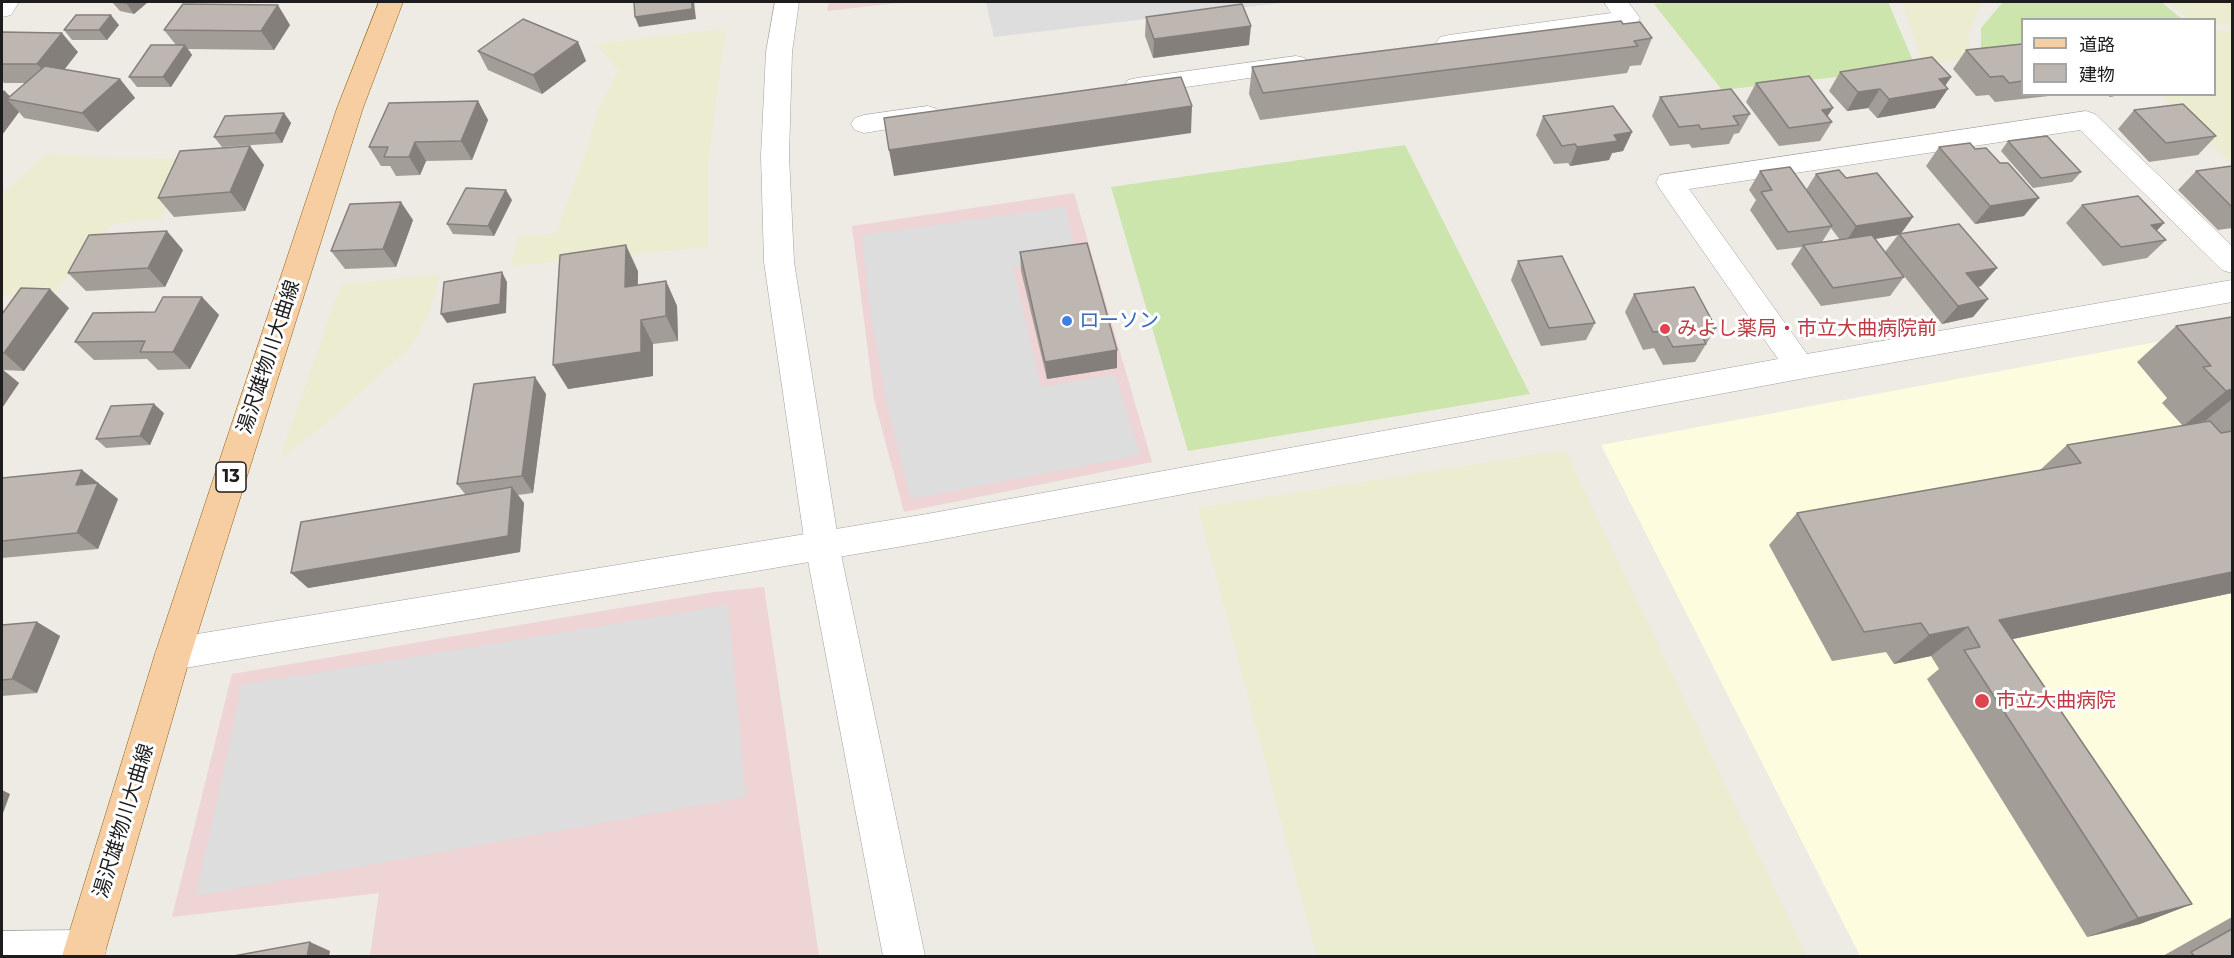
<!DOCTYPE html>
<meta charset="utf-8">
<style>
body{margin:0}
#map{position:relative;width:2234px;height:958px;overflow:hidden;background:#eeeae4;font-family:Montserrat,"Noto Sans JP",sans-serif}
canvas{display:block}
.frame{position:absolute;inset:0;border:3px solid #1d1d1d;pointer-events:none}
.legend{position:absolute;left:2021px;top:18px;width:195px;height:78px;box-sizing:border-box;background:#fff;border:2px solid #a5a5a5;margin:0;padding:8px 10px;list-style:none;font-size:18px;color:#1d1d1d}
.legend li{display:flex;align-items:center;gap:12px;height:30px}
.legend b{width:30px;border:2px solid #a5a5a5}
</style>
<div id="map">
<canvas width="2234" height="958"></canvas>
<div class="frame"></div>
<ul class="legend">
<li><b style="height:8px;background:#f6cea1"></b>道路</li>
<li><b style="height:16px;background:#beb6b1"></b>建物</li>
</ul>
</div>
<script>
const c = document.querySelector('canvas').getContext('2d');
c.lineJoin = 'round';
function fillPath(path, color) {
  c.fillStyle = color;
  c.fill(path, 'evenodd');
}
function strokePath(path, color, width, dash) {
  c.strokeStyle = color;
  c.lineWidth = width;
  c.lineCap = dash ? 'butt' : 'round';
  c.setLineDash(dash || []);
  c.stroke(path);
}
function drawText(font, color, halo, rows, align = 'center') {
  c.font = font + ' Montserrat,"Noto Sans JP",sans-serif';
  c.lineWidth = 6;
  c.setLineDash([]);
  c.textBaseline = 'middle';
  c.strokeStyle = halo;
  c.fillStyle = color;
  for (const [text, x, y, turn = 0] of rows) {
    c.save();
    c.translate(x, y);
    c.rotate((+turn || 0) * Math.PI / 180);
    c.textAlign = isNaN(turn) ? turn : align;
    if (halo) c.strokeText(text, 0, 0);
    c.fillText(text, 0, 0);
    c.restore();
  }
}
fillPath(new Path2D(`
 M829,2H907L827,11Z
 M1074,193L1152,462L904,512L874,399L852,226Z
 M764,587L819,956H370L379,893L172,917L232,674L714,592Z`), '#eed4d4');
fillPath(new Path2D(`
 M2232,328V956H1860L1601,445Z`), '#fdfcde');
fillPath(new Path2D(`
 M1902,2H1981L1968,36L1971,59L1923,64Z
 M2168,2H2232V24L2215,25L2214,20L2189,19Z
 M725,29L708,162V247L511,266L518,237L556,233L586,153L599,107L619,70L596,44Z
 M2232,29V164L2161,95L2214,94L2215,31Z
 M47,154L108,158L190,159L162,218L112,224L50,297L2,295V195Z
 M440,274L429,313L414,343L334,417L280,458L341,285Z
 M1565,450L1807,956H1317L1198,508Z`), '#ebecd0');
fillPath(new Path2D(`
 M1674,2H1888L1916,68L1722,90L1654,4Z
 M2003,2H2161L2182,19L2022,20V49L1981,54V28Z
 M1405,145L1530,394L1188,451L1111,187Z`), '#cbe5ad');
fillPath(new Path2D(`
 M986,2H1289L994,37Z
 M1065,207L1077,255L1013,267L1041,387L1115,374L1140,455L911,499L886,400L871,316L862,235Z
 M728,605L746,797L196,896L242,685Z`), '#ddd');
const minor = new Path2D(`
 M2,2H19L11,15L2,17Z
 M1604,2H1628L1640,18L1637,23L1628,26L1449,51L1440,49L1436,43L1440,37L1449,35L1611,13Z
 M1296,56L1305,58L1309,64L1305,70L1137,94L1128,92L1124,86L1128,80L1137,78Z
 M928,106L937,109L941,115L937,121L864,133L855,130L851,124L855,118L864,115Z
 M2086,111L2095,114L2232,246V273L2222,270L2080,130L1689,189L1807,354L2232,280V302L1800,379L927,542L173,670L160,666L155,654L160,642L173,638L927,514L1778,359L1660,189L1656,182L1660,175Z
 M85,930L100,936L106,951L104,956H2V931Z`);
const tertiary = new Path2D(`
 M775,2H799L792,52L789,156L794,262L839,545L925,956H883L805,545L764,262L761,156L766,52Z`);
const primary = new Path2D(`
 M379,2H403L363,108L191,654L104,956H62L155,654L337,108Z`);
strokePath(minor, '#a1a1a1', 1);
strokePath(tertiary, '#a1a1a1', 1);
strokePath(primary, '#8d5d09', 1);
fillPath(minor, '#fff');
fillPath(tertiary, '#fff');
fillPath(primary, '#f6cea1');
fillPath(new Path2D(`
 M112,2H148L134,14L120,11Z
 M1146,17L1249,45L1153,58L1145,36Z
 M1623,24L1652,38L1641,65L1630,66L1627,73L1260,120L1249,94L1252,67Z
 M119,25L107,40H72L64,30Z
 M290,25L274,50L188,49L192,55L171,87H137L129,77L176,45L164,30Z
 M2,32L78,52L64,69L120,79L135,98L98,132L24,118L19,112L2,135V90L10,96L26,83H4L2,80Z
 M578,42L586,61L542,94L488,70L478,51Z
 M2022,44V94H2050L2049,96L1995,102L1989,95L1976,96L1953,69L1966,50Z
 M1840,72L1951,77L1945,86L1935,108L1877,118L1868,108L1847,111L1829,91Z
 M1756,83L1827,117L1832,122L1820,141L1779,146L1746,102Z
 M1660,97L1750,114L1739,133L1734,134L1729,144L1692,148L1689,144L1670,146L1652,116Z
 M478,101L488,120L472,160L426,161L420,175L396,176L390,166H381L369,147Z
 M2134,110L2216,136L2198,155L2149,162L2118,129Z
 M284,113L291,123L282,143L222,147L214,137Z
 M1543,116L1632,132L1623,151L1612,153L1609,160L1570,166L1568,163L1554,164L1536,135Z
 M2008,141L2081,172L2072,182L2033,188L2001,151Z
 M250,146L264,165L245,211L174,217L158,198Z
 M1939,147L1975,149L2024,216L1975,224L1926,166Z
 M2232,166V228L2218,230L2178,190L2196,171Z
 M1760,171L1806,190L1816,174L1846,178L1913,217L1900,234L1997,268L1981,286L1978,287L1988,299L1973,317L1942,324L1885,252L1898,235L1875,239L1904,277L1890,296L1821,306L1791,264L1802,247L1777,250L1750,210L1756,200L1749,190ZM1831,228L1840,240L1822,242Z
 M512,200L494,236L453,234L447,224Z
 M2082,205L2164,223L2156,231L2166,240L2147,258L2103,266L2066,223Z
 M413,220L396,267L345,269L331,251Z
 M183,250L165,287L86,291L68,273Z
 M1020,252L1117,368L1047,379L1021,271Z
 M1518,261L1595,323L1586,340L1541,346L1511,280Z
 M638,271V285L666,281L677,306L678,341L653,344V376L568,389Z
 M1634,294L1716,328L1695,362L1663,365L1654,348L1643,350L1625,312Z
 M202,297L219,315L190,369L158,370L147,359L94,360L75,342L155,312Z
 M69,308L24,371L3,370L19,383L2,408V314Z
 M2232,317V593L2012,639L2192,904L2140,924L2087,937L1927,679L1939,669L1931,656L1894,664L1886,652L1832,661L1769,545L1797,513L2040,470L2067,445L2206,422L2205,421L2183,426L2162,403L2167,398L2137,362L2176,326Z
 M546,394L533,493L518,495L524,503L520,552L308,588L465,494L457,484Z
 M164,413L150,445L106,448L96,439Z
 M82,470L118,499L98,549L2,558V478Z
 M37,622L60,636L37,693L2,696V625Z
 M2232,917V957H2161Z`), '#a39d98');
fillPath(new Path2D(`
 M129,2H148L134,14L126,3Z
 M692,2H694L696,19L639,27L635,17Z
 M278,5L290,25L274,50L261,31Z
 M111,15L119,25L107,40L99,30Z
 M1251,26L1249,45L1153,58L1154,39Z
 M62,33L78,52L54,83L37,64Z
 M578,42L586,61L542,94L533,75Z
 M185,45L192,55L171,87L163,77Z
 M1951,77L1942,90L1948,89L1935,108L1877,118L1889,99L1939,79Z
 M120,79L135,98L98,132L82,113Z
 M1880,89L1868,108L1847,111L1858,92Z
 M4,90L14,101L7,99L19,112L2,135V93Z
 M2111,94H2126L2109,97Z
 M478,101L488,120L472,160L461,141Z
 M1192,106L1191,133L894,176L889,150Z
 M1833,108L1823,123L1822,110Z
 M284,113L291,123L282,143L275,133Z
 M1632,132L1623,151L1612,153L1609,160L1570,166L1577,147L1614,135Z
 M415,142L426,161L420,175L409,157Z
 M250,146L264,165L245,211L230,192Z
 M506,190L512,200L494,236L488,226Z
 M2039,198L2024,216L1975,224L1990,206Z
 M401,202L413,220L396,267L383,249Z
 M1913,217L1900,235L1899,234L1898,235L1844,244L1856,226Z
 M2164,223L2146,242L2151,225Z
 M167,231L183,250L165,287L148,268Z
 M626,245L638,271L637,312L625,287Z
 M1997,268L1981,286L1951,291L1966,273Z
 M502,272L507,282L506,313L447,323L441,314Z
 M666,281L677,306L678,341L666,316Z
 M50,289L69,308L24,371L4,353Z
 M202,297L219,315L190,369L173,352Z
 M1988,299L1973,317L1942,324L1958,306Z
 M641,320L653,344V376L568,389L553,365Z
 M1117,350V368L1047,379L1045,362Z
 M2,369L19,383L2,408Z
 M535,377L546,394L533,493L522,476Z
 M2232,389V399L2205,421L2183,426L2226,391Z
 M154,404L164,413L150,445L140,436Z
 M82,470L118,499L98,549L77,533L76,485Z
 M512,487L524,503L520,552L308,588L291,573Z
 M2232,572V593L1980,646L1999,620Z
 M37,622L60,636L37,693L12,679Z
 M1968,627L1931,656L1894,664L1929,635Z
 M2,790L10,794L2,816Z
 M2192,904L2140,924L2087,937L2138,918Z
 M310,942L330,951L329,957H307Z`), '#857f7c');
const building = new Path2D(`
 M115,2H129L126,3Z
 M634,2H692V9L635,17Z
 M183,4L278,5L261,31L164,30Z
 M1242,4L1251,26L1154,39L1146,17Z
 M76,15H111L99,30H64Z
 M523,19L578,42L533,75L478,51Z
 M1621,21L1623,24L1640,22L1652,38L1634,41L1638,46L1263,93L1252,67Z
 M2,32L62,33L37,64H2Z
 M2022,44V81L2009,83L2003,76L1990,77L1966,50Z
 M151,45H185L163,77H129Z
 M1932,57L1951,77L1939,79L1948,89L1889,99L1880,89L1858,92L1840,72Z
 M45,66L120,79L82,113L7,99Z
 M1809,76L1833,108L1822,110L1832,122L1789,128L1756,83Z
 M1181,77L1192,106L889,150L884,118Z
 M1731,89L1750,114L1733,116L1739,125L1701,129L1699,125L1679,127L1660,97Z
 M478,101L461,141L415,142L409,157H384L388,147H369L389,103Z
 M2183,104L2216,136L2166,143L2134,110Z
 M1613,106L1632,132L1614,135L1618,141L1577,147L1575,144L1562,146L1543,116Z
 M284,113L275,133L214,137L225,116Z
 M2047,136L2081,172L2041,178L2008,141Z
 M1970,143L1975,149L1986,148L2000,163H2008L2039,198L1990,206L1939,147Z
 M250,146L230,192L158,198L180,151Z
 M2232,166V207L2196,171Z
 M1790,167L1832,226L1788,232L1761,192L1772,190L1760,171Z
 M1839,170L1846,178L1877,173L1913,217L1856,226L1816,174Z
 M466,188L506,190L488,226L447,224Z
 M2138,196L2164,223L2151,225L2166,240L2121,247L2082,205Z
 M401,202L383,249L331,251L350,204Z
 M1959,224L1997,268L1966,273L1988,299L1958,306L1899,234Z
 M167,231L148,268L68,273L89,235Z
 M1872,235L1904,277L1833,288L1803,245Z
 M1087,243L1117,350L1045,362L1020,252Z
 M626,245L625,287L666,281V316L641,320V352L553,365L560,255Z
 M1562,256L1595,323L1549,328L1518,261Z
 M502,272L500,304L441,314L444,282Z
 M1694,287L1716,328L1699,330L1706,344L1673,347L1664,331L1653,332L1634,294Z
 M21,288L50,289L4,353H2V314Z
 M163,297H202L173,352H140L145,341L75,342L93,313L155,312Z
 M2232,317V389L2226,391L2203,367L2211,366L2176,326Z
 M535,377L522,476L457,484L474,384Z
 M154,404L140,436L96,439L111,406Z
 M2210,421L2221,433L2232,431V572L1999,620L2192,904L2138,918L1964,650L1980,647L1968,627L1929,635L1921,623L1864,632L1797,513L2081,463L2067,445Z
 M82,470L76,485L98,483L77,533L2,541V478Z
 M512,487L508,536L291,573L301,522Z
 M37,622L12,679L2,680V625Z
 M2232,929V957H2195L2191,952Z
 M310,942L307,957H228Z`);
fillPath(building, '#beb6b1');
strokePath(building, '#857f7c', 1.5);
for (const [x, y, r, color] of [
 [1067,321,6,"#3f7fe0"],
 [1665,329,6,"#e0444e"],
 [1982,701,8,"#e0444e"]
]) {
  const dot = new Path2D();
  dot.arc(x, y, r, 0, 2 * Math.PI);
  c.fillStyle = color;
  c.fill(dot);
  strokePath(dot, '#fff', 2);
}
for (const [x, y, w] of [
 [231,477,30]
]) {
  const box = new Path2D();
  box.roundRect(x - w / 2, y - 15, w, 30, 4.5);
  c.fillStyle = '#fff';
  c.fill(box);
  strokePath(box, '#1d1d1d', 1.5);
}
drawText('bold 18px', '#1d1d1d', null, [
 ["13",231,477]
]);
drawText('20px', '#366cbe', '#fff', [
 ["ローソン",1079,321]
], 'left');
drawText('20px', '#be3a42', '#fff', [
 ["みよし薬局・市立大曲病院前",1677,329],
 ["市立大曲病院",1996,701]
], 'left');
drawText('20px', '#1d1d1d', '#fff', [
 ["湯沢雄物川大曲線",269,357,-72],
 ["湯沢雄物川大曲線",124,821,-73]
]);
</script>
